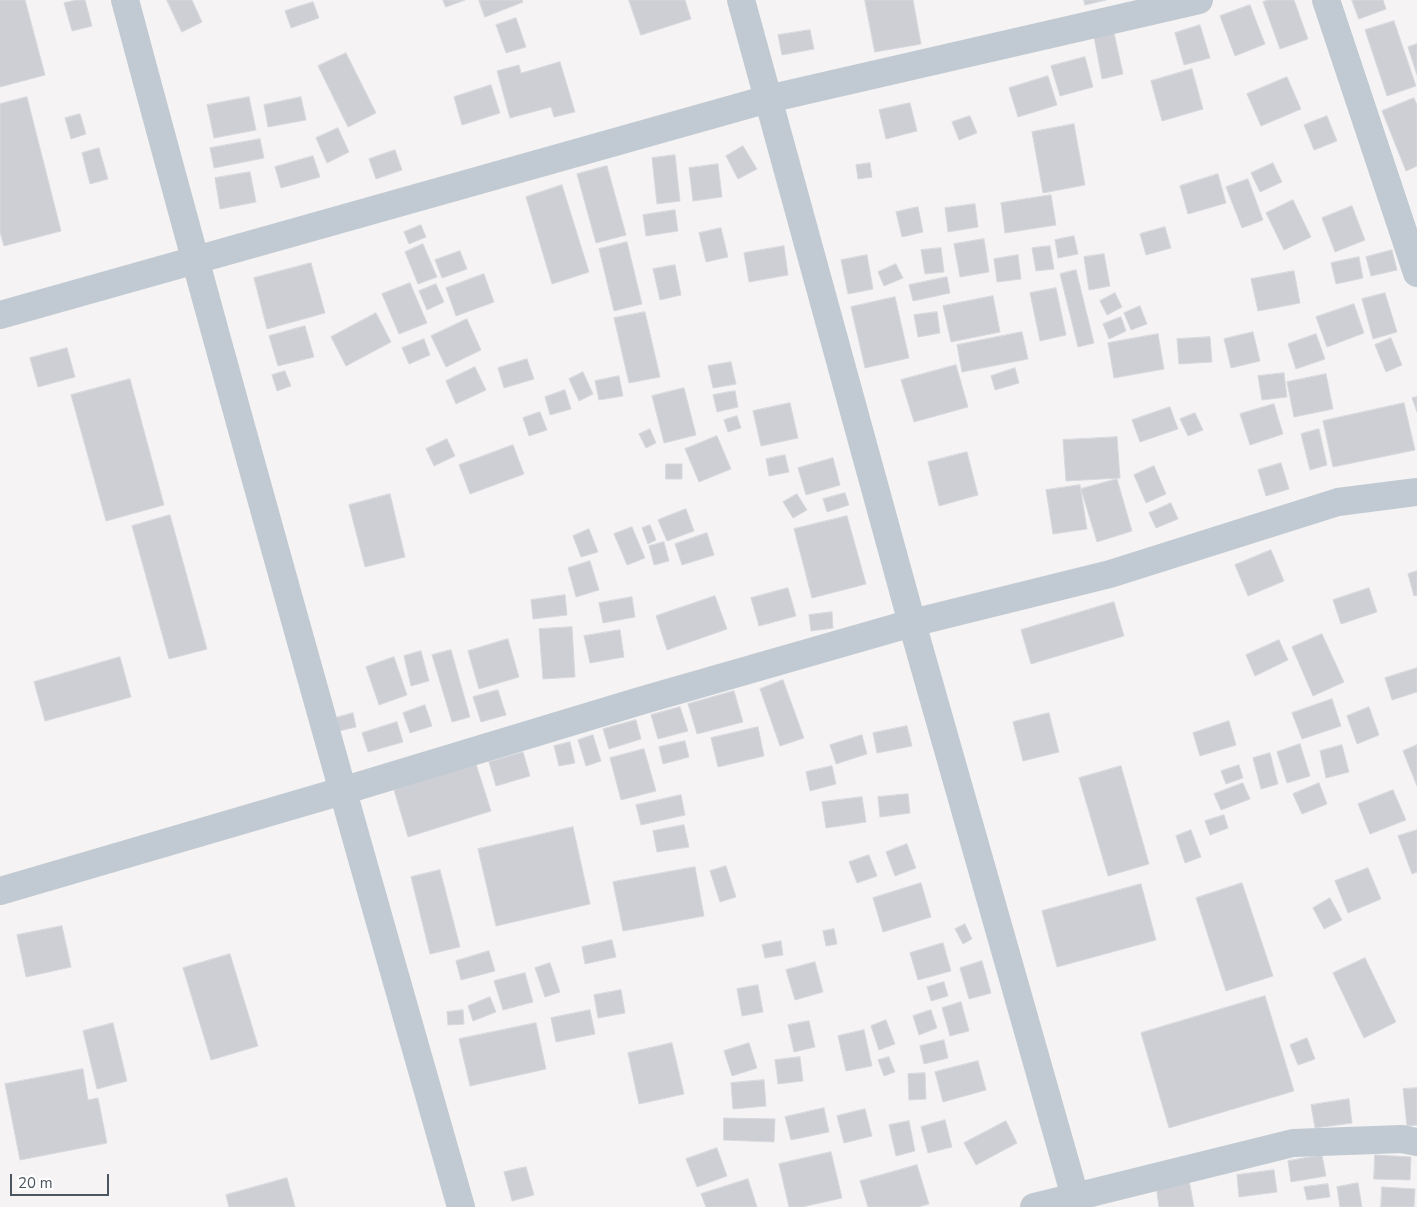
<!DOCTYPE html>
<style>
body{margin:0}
#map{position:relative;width:1417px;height:1207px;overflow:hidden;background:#f5f3f3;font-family:"Nunito Sans",sans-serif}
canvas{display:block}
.scale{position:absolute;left:10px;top:1174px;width:99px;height:22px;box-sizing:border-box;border:2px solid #4a5661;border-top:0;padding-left:6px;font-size:15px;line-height:18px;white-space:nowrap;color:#4a5661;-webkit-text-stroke:4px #fff;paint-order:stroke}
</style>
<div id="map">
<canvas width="1417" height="1207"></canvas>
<div class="scale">20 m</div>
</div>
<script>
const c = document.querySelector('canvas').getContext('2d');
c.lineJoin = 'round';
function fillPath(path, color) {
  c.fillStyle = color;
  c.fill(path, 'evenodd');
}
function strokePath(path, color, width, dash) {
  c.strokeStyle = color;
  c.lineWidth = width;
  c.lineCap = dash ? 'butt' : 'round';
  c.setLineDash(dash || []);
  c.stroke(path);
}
const building = new Path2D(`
 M0,0H25L45,75L0,87Z
 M77,0H85L92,26L72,31L64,3Z
 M167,0H192L202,22L182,32Z
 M443,0H465L446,7Z
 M479,0H522L523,2L485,17Z
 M629,0H685L691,19L641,35Z
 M865,0H913L921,44L875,52Z
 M1084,0H1106L1085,5Z
 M1268,0H1294L1308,39L1280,49L1263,2Z
 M1352,0H1383L1386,9L1359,19Z
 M313,2L319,18L291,28L285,11Z
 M1250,5L1265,44L1235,56L1220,16Z
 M516,18L526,47L506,53L496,25Z
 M1394,21L1416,86L1387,96L1365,30Z
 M1200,25L1210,58L1184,65L1175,33Z
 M810,30L814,49L782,55L778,35Z
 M1114,33L1123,74L1102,79L1094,37Z
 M1417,44V75L1408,47Z
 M346,53L376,113L348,127L318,66Z
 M1085,57L1093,87L1060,96L1051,66Z
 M560,62L575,112L554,117L551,107L510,118L497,71L519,65L521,73Z
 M1192,69L1203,109L1162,121L1151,81Z
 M1048,76L1057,105L1018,117L1009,88Z
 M1287,77L1301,109L1261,126L1247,94Z
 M491,85L500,113L462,125L454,97Z
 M27,97L61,231L4,246L0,232V104Z
 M249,97L256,130L214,138L207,105Z
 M301,97L306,120L268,127L264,105Z
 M1414,98L1417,105V166L1406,171L1382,111Z
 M910,103L917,131L886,139L879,110Z
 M80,114L86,134L71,139L65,118Z
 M970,116L977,133L959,140L952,122Z
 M1327,116L1337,141L1314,150L1304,125Z
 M1074,124L1085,185L1043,193L1032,132Z
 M338,128L349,152L327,163L316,138Z
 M260,139L264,158L214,168L210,148Z
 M743,146L757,169L738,179L726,156Z
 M99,148L108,179L90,184L82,153Z
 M395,150L402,170L376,179L369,159Z
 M675,155L680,201L657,204L652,158Z
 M313,156L320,177L281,188L275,167Z
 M870,163L872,177L858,179L856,165Z
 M1273,163L1282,182L1260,192L1251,173Z
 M718,164L722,197L693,201L689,168Z
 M607,166L626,235L596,243L577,174Z
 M250,172L256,202L220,209L215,178Z
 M1218,174L1226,203L1188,214L1180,186Z
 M1248,179L1263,220L1242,228L1226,187Z
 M562,185L589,272L552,284L526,197Z
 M1051,195L1056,225L1005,233L1001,203Z
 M1293,200L1311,237L1284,250L1266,213Z
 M975,204L978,227L948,232L945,208Z
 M1352,206L1365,240L1335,252L1322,218Z
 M918,207L923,232L902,237L896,212Z
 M675,210L678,231L646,236L643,215Z
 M421,225L426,237L409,244L404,232Z
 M1165,227L1171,248L1146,255L1140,234Z
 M721,228L728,257L706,262L699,233Z
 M1074,236L1078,254L1058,258L1055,240Z
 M984,239L989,272L960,277L954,244Z
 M627,242L642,304L614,311L599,249Z
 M423,244L437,277L418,284L405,252Z
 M784,246L788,275L749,282L744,253Z
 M1050,246L1054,269L1036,271L1032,248Z
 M941,248L944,272L925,274L921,250Z
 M1392,250L1397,270L1371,276L1366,257Z
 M460,251L467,269L442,278L435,260Z
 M1104,254L1110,286L1089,290L1084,257Z
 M867,255L873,289L848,294L841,260Z
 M1018,255L1021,279L997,282L994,259Z
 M1359,257L1363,278L1336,284L1331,263Z
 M311,263L325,313L267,329L254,278Z
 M896,264L903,278L884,286L878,272Z
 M675,265L681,295L660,300L653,269Z
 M1076,270L1094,343L1078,347L1060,274Z
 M1294,271L1300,303L1258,311L1251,279Z
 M484,274L494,302L456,316L446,288Z
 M947,277L950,293L913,301L909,285Z
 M410,283L427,323L399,334L382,294Z
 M436,284L444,302L427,310L419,291Z
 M1056,288L1066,335L1040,341L1030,293Z
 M1115,293L1122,307L1107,315L1100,301Z
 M1385,293L1397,332L1373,339L1362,299Z
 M993,296L1000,332L951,342L943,306Z
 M895,297L909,358L865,368L851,307Z
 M1354,304L1364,333L1327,347L1316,317Z
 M1140,306L1147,324L1131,330L1124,313Z
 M645,312L660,377L629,383L614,318Z
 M937,312L940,333L918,337L914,315Z
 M376,313L391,342L346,366L331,337Z
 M1121,317L1126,331L1109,339L1103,324Z
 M467,319L481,350L446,367L431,336Z
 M305,326L314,357L278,366L269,336Z
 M1022,332L1028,359L962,372L957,345Z
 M1253,332L1260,361L1231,368L1224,339Z
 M1158,334L1164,369L1114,378L1108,343Z
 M1316,334L1325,359L1296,369L1288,344Z
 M1210,337L1212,362L1179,364L1177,339Z
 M1391,338L1402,365L1386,372L1375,345Z
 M424,339L430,355L409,364L402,348Z
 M67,348L75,377L38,387L30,358Z
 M527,359L534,379L504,388L498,368Z
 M731,362L736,384L713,388L708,366Z
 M956,365L968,407L914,422L901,380Z
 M475,367L486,390L456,404L446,381Z
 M1015,368L1019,383L995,390L991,376Z
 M285,371L291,386L277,391L272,375Z
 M583,372L593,394L579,401L569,379Z
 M1284,373L1287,397L1262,400L1258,376Z
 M1326,374L1333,409L1294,417L1287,382Z
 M619,376L623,396L599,400L595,381Z
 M130,379L164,505L106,521L71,395Z
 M684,388L696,435L664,443L652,396Z
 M565,390L571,409L550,415L545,397Z
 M735,391L738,407L717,412L713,395Z
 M1417,397V412L1412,398Z
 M790,403L798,438L761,446L753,411Z
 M1404,403L1415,450L1333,467L1323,421Z
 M1274,404L1283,434L1250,445L1240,414Z
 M1170,407L1178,429L1140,442L1132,420Z
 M540,412L547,430L529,436L523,418Z
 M1195,413L1203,430L1188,436L1180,419Z
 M737,416L741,428L728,432L724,420Z
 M650,429L656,443L646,448L639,434Z
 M1319,429L1327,465L1310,470L1301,434Z
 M717,436L731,469L699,482L685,449Z
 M1117,437L1120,478L1066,481L1063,440Z
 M447,439L455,456L434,466L426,449Z
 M513,445L524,474L470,494L459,465Z
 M967,452L978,495L939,506L928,462Z
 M785,455L789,472L769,476L766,459Z
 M833,458L840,485L806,495L798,468Z
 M1281,463L1289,489L1266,496L1258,470Z
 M666,464H682V479H666Z
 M1154,466L1166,494L1146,503L1134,475Z
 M1117,479L1132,531L1097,542L1081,489Z
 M1080,485L1087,529L1053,534L1046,490Z
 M845,493L849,505L827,512L823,499Z
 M390,494L405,557L365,567L349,505Z
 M797,494L807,510L793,518L783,502Z
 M1171,503L1178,519L1156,528L1149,513Z
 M686,509L694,531L667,541L658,520Z
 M170,515L207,649L169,659L132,526Z
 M847,516L866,584L812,598L794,529Z
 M650,525L656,540L648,544L642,528Z
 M632,527L645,558L627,565L614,534Z
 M589,529L598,552L581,557L573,536Z
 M707,533L714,555L682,565L675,544Z
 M664,542L669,561L654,565L649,546Z
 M1271,550L1284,581L1248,596L1235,565Z
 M590,561L599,590L576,597L568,568Z
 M1417,571V595L1414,596L1408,574Z
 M788,588L796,616L759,626L751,598Z
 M1369,588L1377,612L1341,624L1333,600Z
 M565,595L567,615L533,619L531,600Z
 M715,596L727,629L667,650L656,616Z
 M632,597L635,617L603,623L599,603Z
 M1114,602L1124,636L1031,664L1021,630Z
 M832,612L833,628L811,631L809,615Z
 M572,627L575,677L543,679L539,629Z
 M620,630L624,657L590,663L584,636Z
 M1322,634L1344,682L1313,696L1292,647Z
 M508,639L519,677L479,689L468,651Z
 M1279,640L1288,660L1255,676L1246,655Z
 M451,650L470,717L452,722L432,655Z
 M421,651L429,681L411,686L404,656Z
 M120,657L131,697L45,721L34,682Z
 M394,657L407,695L379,705L366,667Z
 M1417,668V692L1392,700L1385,678Z
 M783,680L804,738L780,746L760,689Z
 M498,690L506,715L481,722L473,697Z
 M734,691L743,722L697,734L688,704Z
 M1332,699L1341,726L1302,739L1292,713Z
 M425,705L432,726L410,733L403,713Z
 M680,707L688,731L658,739L651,715Z
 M1369,707L1379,735L1357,744L1347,716Z
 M353,713L356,727L339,731L335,718Z
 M1049,713L1059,752L1023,761L1013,722Z
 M636,720L641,739L609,749L603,729Z
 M1229,721L1236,745L1200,756L1193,733Z
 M397,722L403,742L368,752L362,733Z
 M907,726L912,746L877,753L873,733Z
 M758,727L764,756L718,767L711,738Z
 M593,735L601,761L586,766L578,740Z
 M862,735L867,754L836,764L830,745Z
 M685,741L689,757L663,764L659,747Z
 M570,742L575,763L559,766L554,746Z
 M1300,744L1310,776L1287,783L1277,752Z
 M1342,745L1349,772L1326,778L1320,751Z
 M1417,745V786L1403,751Z
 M644,749L656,791L621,800L610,758Z
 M523,752L530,776L496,786L489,762Z
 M1270,753L1278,784L1261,789L1253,758Z
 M476,764L491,811L408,837L394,790Z
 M1239,765L1243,778L1226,784L1221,771Z
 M832,766L836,784L810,791L806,772Z
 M1121,766L1149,864L1108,876L1079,778Z
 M1243,783L1250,799L1221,810L1214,794Z
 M1319,783L1327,804L1302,814L1293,794Z
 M1393,790L1406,820L1370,834L1358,804Z
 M908,794L910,813L880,817L878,797Z
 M681,795L685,815L641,825L636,805Z
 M862,797L866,822L826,828L822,802Z
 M1224,815L1228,828L1210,835L1205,821Z
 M684,825L689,847L657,852L653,831Z
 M573,827L590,904L496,926L478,849Z
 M1191,830L1201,857L1185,863L1176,836Z
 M1417,830V872L1412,874L1398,836Z
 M907,844L916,868L895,876L886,852Z
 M869,855L877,876L857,883L849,862Z
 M726,866L736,897L720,902L710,871Z
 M695,867L704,916L623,931L613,882Z
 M1368,868L1381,899L1348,913L1335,881Z
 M440,870L460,947L430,954L411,877Z
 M921,883L931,917L883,932L873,898Z
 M1242,883L1273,976L1226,991L1196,898Z
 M1141,884L1156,940L1057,967L1042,911Z
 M1330,898L1342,920L1324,929L1313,908Z
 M965,924L972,939L963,944L955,929Z
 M62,926L71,967L26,977L17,935Z
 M834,929L837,944L826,946L823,931Z
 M612,940L616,957L585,964L582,947Z
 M781,941L783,955L765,958L762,945Z
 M943,943L951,971L918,980L910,953Z
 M489,951L495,971L461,980L456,961Z
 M230,954L258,1046L211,1060L183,968Z
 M1365,958L1396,1022L1364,1038L1333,973Z
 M982,961L991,993L969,999L960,968Z
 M815,962L823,992L795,1000L786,970Z
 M550,963L560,992L545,997L535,968Z
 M525,973L533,1002L503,1010L494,981Z
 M944,982L948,996L931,1001L927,987Z
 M758,985L763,1012L742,1016L737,989Z
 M621,990L625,1013L598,1018L594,995Z
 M1265,996L1294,1091L1169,1128L1141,1033Z
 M490,997L496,1012L473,1021L468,1006Z
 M961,1002L969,1031L950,1036L942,1008Z
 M463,1010L464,1024L448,1025L447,1012Z
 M590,1010L595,1034L556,1042L551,1018Z
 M931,1010L937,1028L919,1035L913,1016Z
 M886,1020L895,1044L879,1050L871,1026Z
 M809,1021L815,1047L794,1052L788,1025Z
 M113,1023L127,1081L97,1089L83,1031Z
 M536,1023L546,1069L470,1086L459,1039Z
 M864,1030L872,1066L846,1071L838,1036Z
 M1307,1038L1315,1059L1298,1065L1290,1045Z
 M944,1040L948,1058L924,1064L920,1046Z
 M672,1043L684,1094L639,1104L628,1053Z
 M749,1043L757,1068L732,1076L724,1051Z
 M800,1057L803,1081L778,1084L775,1060Z
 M889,1057L895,1072L884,1076L878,1060Z
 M978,1061L986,1090L943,1102L935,1072Z
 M83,1069L88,1100L98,1098L107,1143L20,1160L5,1084Z
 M925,1073L926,1099L909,1100L908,1074Z
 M764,1080L766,1106L733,1109L731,1083Z
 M1417,1088V1125L1407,1126L1403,1089Z
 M1349,1099L1352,1123L1315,1128L1311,1105Z
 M824,1108L829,1132L791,1140L785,1117Z
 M865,1109L872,1136L844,1143L837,1116Z
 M724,1118L775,1119L774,1142L724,1140Z
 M945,1120L952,1147L928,1153L921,1127Z
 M909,1121L915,1151L896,1156L889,1125Z
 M1006,1121L1017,1143L976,1165L964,1143Z
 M717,1148L727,1176L697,1187L686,1159Z
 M831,1152L842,1198L802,1207H789L779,1164Z
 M1322,1155L1326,1176L1291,1182L1288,1161Z
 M1375,1155L1411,1157L1410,1180L1374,1179Z
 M917,1165L929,1204L918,1207H868L860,1181Z
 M526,1167L534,1195L512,1201L504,1172Z
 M1274,1170L1277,1192L1239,1197L1237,1175Z
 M287,1178L295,1207H229L226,1195Z
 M748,1179L757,1207H706L701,1194Z
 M1189,1180L1194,1207H1159L1156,1185Z
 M1358,1183L1362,1207H1340L1337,1187Z
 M1328,1184L1330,1197L1307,1200L1304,1187Z
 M1382,1187L1415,1189L1414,1207H1381Z`);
fillPath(building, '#cdcfd5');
strokePath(building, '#d7d9de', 1);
strokePath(new Path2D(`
 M125,0C233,404 346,805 461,1207
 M741,0L912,623L1078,1207
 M1326,0L1417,273
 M0,315L768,99L1199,0
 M0,891L342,791L640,701L912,623L1110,574L1338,502L1417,492
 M1034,1207L1293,1143L1402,1139L1417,1142`), '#c1cad2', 28);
</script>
